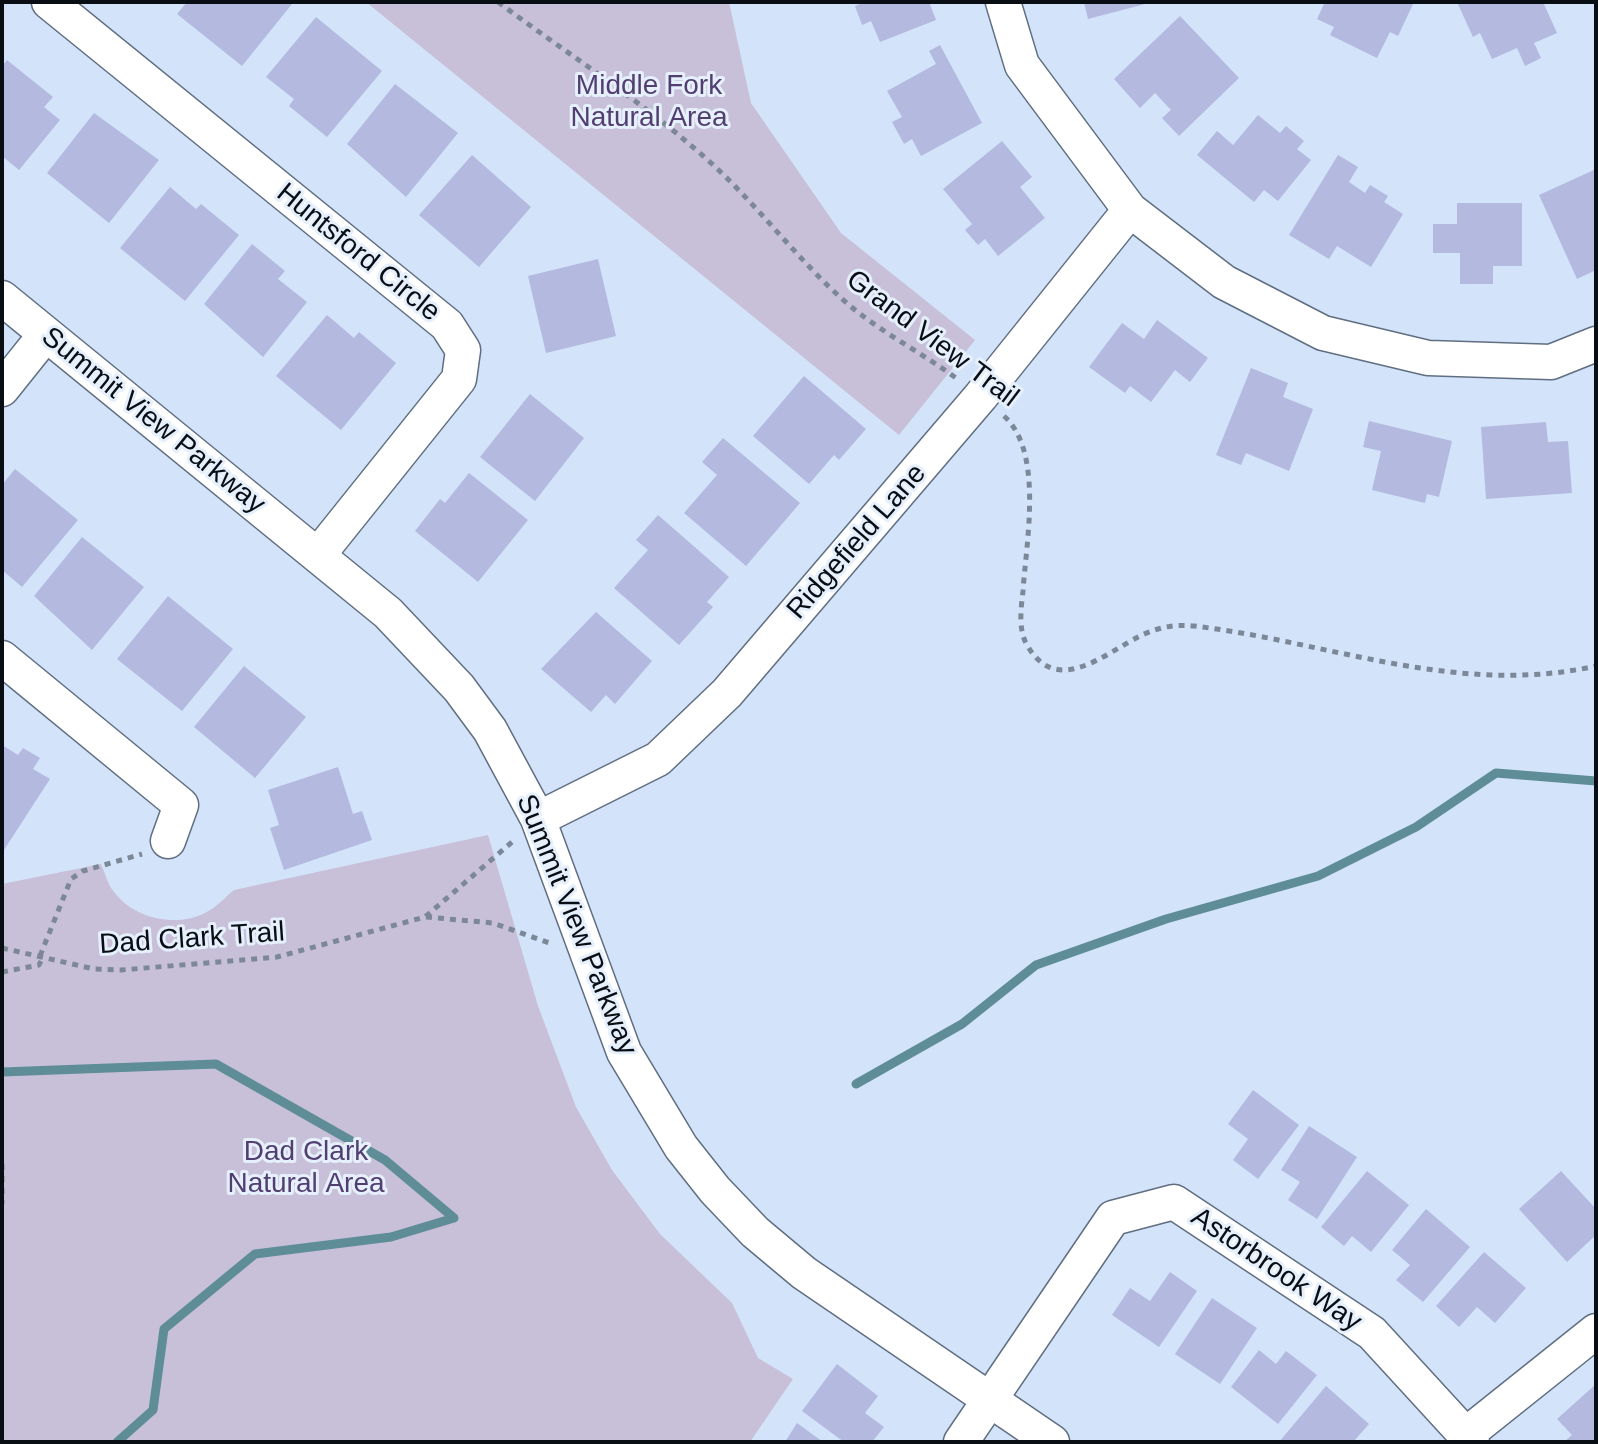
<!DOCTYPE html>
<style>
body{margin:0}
#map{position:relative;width:1598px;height:1444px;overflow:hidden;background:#d3e3f9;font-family:Arial,sans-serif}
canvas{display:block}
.frame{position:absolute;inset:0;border:4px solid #090e15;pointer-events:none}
</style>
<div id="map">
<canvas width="1598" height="1444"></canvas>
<div class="frame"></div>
</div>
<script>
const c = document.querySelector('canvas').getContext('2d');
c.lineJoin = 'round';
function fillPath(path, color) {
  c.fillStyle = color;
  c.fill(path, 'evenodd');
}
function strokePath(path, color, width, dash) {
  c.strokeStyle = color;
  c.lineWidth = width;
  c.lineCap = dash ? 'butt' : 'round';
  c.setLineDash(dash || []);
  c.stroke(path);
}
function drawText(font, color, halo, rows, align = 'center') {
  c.font = font + ' Arial,sans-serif';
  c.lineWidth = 6;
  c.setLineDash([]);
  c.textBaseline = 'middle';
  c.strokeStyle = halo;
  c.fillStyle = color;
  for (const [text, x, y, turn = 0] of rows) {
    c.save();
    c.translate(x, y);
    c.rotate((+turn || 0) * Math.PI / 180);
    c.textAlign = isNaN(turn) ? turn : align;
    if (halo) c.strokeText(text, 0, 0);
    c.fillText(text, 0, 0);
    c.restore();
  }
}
fillPath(new Path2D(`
 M366,2H729L751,103L841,233L975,340L899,435Z
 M488,835L538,1006L576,1107L612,1170L660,1234L732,1303L758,1358L793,1379L750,1442H2V884L101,864C105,873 108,885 114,892C135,920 181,929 210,910C219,905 226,896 234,890Z`), '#c8c0d8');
strokePath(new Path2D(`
 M2,1072L216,1064L385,1160L454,1218
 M856,1084L962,1024L1036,965L1166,919L1318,876L1416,827L1496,773L1596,781
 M117,1442L153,1410L164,1329L255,1254L391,1237L454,1218`), '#5e8d98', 9);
fillPath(new Path2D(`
 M187,2H291L292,4L242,66L177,14Z
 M865,2H929L936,20L880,42L871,21L862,25L855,6Z
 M1084,2H1148L1149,3L1088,19Z
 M1325,2H1414L1398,36L1390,32L1377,58L1330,35L1334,27L1317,19Z
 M1457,2H1543L1557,33L1534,43L1541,58L1525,66L1517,48L1492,59L1480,33L1473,37Z
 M1180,16L1239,78L1179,136L1162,118L1171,110L1155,93L1140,108L1114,79Z
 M316,17L382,71L327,137L289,106L294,99L266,77Z
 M940,45L982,123L921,156L912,139L904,144L892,122L902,117L887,91L936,64L929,51Z
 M7,60L53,97L44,107L60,120L19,170L2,156V66Z
 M395,84L458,133L406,197L347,144Z
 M94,113L159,160L109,223L47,173Z
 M1258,115L1280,133L1286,126L1304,141L1297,149L1311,160L1278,201L1264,190L1254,202L1197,155L1217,131L1233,145Z
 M1002,141L1032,177L1020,187L1045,218L998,256L985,239L978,245L965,230L972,224L943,189Z
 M472,155L531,207L479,267L419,215Z
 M1338,155L1358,167L1349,182L1365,193L1370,185L1388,196L1384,202L1403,214L1371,267L1337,246L1329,259L1289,235Z
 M1596,169V270L1577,279L1539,195Z
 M170,187L196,209L201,204L239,235L185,301L120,248Z
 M1457,203H1522V266H1493V284H1460V253H1433V224H1457Z
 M252,244L285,271L278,279L307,302L263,357L204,304Z
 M598,259L616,336L546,353L528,276Z
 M327,315L354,338L359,332L396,363L341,430L276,376Z
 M1157,320L1208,358L1190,382L1175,370L1151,402L1130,386L1125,393L1089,367L1122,323L1144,339Z
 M1251,368L1288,383L1283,397L1313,409L1289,471L1246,453L1241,465L1216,455Z
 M804,376L866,429L839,460L834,455L809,484L753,436Z
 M530,394L584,438L535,501L480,457Z
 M1369,421L1452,441L1439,497L1427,494L1425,503L1372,490L1381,451L1363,447Z
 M1546,422L1548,442L1568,441L1572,493L1486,499L1481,427Z
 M723,438L800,503L746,566L684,513L717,475L702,462Z
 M15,469L78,520L22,587L2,570V485Z
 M469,473L528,520L478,582L415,531L440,499L445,503Z
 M658,515L729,577L707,602L713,607L679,645L614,588L648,550L636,540Z
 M82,537L144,587L92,650L34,596Z
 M168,596L233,649L182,711L117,659Z
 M596,612L652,661L615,704L606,695L591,712L541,669Z
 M244,666L306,717L255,778L194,727Z
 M2,745L18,755L23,748L40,758L33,769L50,779L2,853Z
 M338,767L353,814L362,811L372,840L284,870L270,828L279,825L268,790Z
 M1253,1090L1299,1125L1258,1179L1233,1160L1248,1139L1228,1124Z
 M1309,1126L1357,1157L1317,1219L1288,1200L1300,1182L1281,1170Z
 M1367,1171L1409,1205L1371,1252L1352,1236L1344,1246L1321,1227Z
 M1561,1171L1596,1209V1235L1567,1262L1519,1209Z
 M1426,1209L1470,1247L1423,1302L1396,1280L1410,1265L1392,1250Z
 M1484,1252L1526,1288L1495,1323L1477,1307L1459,1327L1436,1306Z
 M1170,1272L1197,1291L1159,1347L1112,1315L1130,1288L1150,1301Z
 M1212,1298L1257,1328L1220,1384L1175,1354Z
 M1259,1350L1276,1364L1286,1351L1317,1375L1278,1424L1231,1387Z
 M837,1364L878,1396L865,1413L884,1427L872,1442H844L802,1411Z
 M1596,1384V1442H1564L1572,1435L1557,1419Z
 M1326,1386L1369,1424L1353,1442H1279Z
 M797,1423L823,1442H785Z`), '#b4b9df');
const minor = new Path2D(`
 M49,2L447,325L463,350L459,379L318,555
 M1003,2L1022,65L1130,210L1224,282L1323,333L1428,358L1551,362L1596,344
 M2,298L388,613L459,688L490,730L538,819L624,1052L681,1147L715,1190L755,1232L804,1273L1052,1442
 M2,389L46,334
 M2,658L181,805L168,841
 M538,819L658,759L727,693L981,396L1130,210
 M1467,1434L1596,1331
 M961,1442L1113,1218L1174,1202L1372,1333L1472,1442`);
strokePath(minor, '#606e81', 37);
strokePath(new Path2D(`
 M498,2C569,55 645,103 711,163C757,205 795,256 841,298C876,330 918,350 956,378
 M1004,416C1044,452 1026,543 1023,591C1021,608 1018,630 1027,645C1057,698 1105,653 1142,635C1160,627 1175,624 1194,626C1330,642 1457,697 1596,666
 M426,917L493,923L552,944
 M2,948L94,969L121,970L277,957L425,917L512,842
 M40,956L71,879L83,871L142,854
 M2,972L39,965L43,957
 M2,1164V1204`), '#7c8897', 5, [6, 6]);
strokePath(minor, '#fff', 34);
drawText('28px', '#523e70', '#e6f0fd', [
 ["Middle Fork",649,86],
 ["Natural Area",649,118],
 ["Dad Clark",306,1152],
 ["Natural Area",306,1184]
]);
drawText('28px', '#090e15', '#e6f0fd', [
 ["Huntsford Circle",358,253,39],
 ["Grand View Trail",932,339,37],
 ["Summit View Parkway",153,421,39],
 ["Ridgefield Lane",857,542,-49],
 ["Summit View Parkway",576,925,68],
 ["Dad Clark Trail",192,939,-4],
 ["Astorbrook Way",1276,1270,34]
]);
</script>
